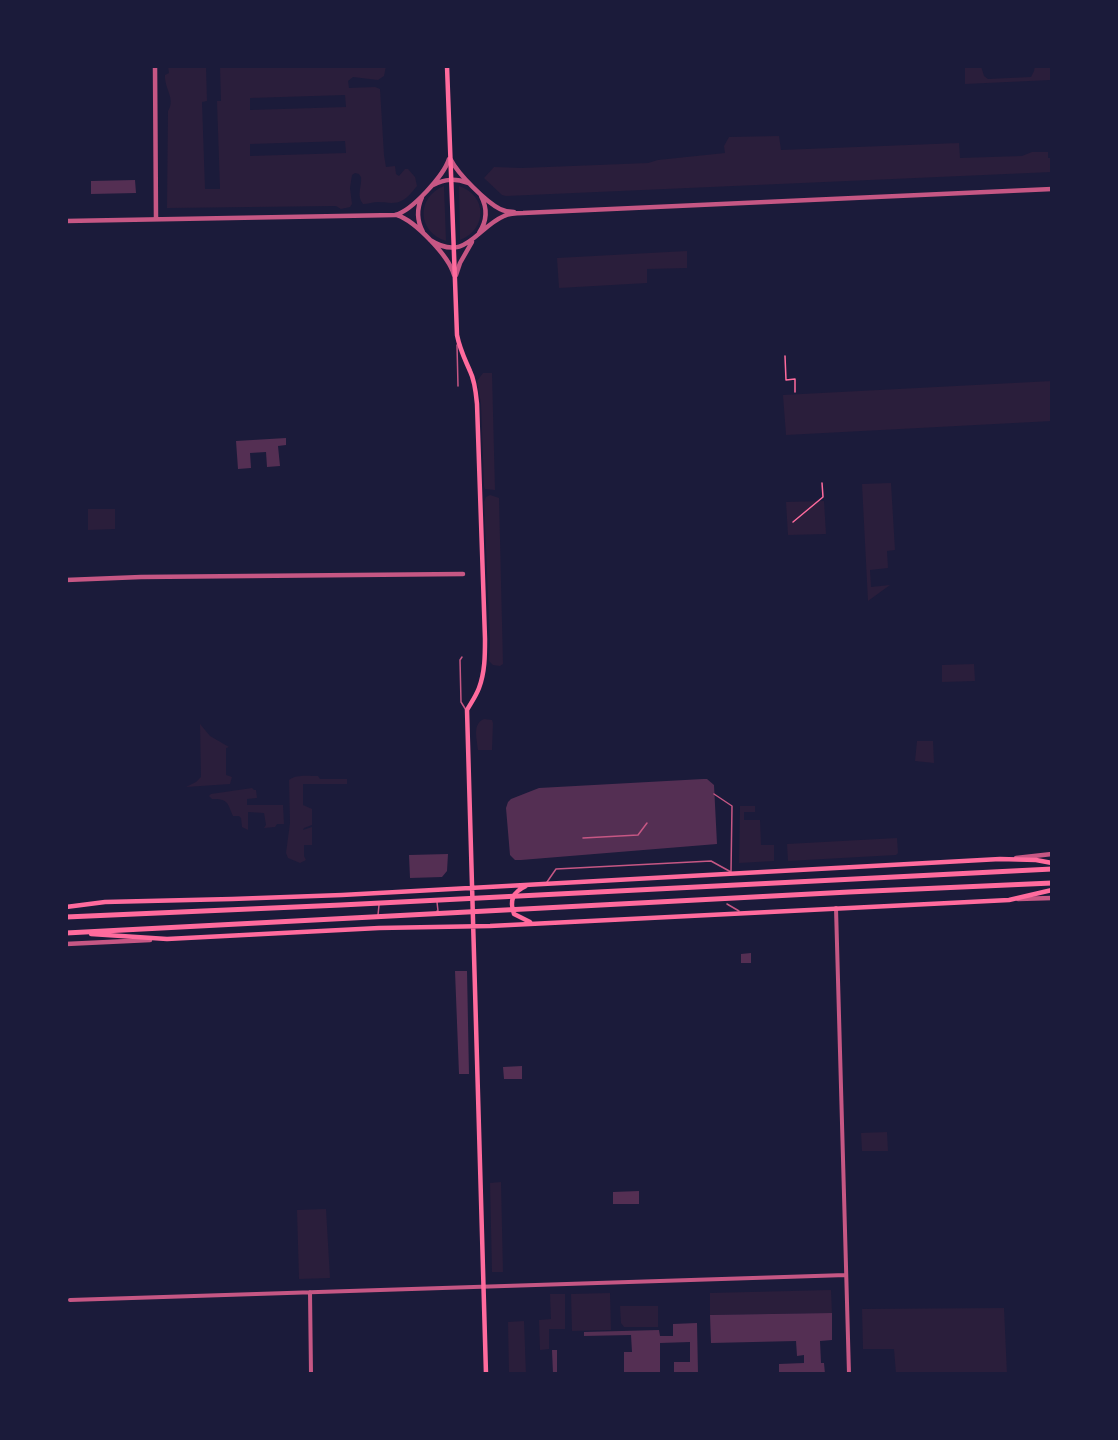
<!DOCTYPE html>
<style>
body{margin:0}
#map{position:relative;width:1118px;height:1440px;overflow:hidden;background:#1b1b3a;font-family:"Fira Sans",sans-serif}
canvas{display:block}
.frame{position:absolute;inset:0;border:68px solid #1b1b3a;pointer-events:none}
</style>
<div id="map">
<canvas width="1118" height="1440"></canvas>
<div class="frame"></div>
</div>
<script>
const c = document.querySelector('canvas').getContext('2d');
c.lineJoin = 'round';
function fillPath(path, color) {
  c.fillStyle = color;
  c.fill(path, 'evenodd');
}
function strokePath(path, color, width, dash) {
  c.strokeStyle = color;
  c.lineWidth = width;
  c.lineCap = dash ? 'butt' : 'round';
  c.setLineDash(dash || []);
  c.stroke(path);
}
fillPath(new Path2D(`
 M168,66H206L207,101L202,102L205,189H220L217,101H221L220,66H386L384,76L378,80L353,77L348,81L349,88L375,87L380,89L384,155L386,167L395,166L396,174L399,176L405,169H408L415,177L417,186C403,204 399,204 378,202C373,202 368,204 363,204C356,195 362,187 361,177L359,174L355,173L352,175L350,188L352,204L350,207L341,209L336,206L167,208L168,111C176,99 164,88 165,75L169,73ZM345,95L346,107L250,110V98ZM345,141L346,153L250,156V144Z
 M965,66H981L984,76L988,79L1031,77L1034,71L1035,66H1051L1052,72H1050L1051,80L965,84Z
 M779,136L781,150L959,143L960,158L1022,156L1032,152H1048V158H1052V172L506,196L502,195L484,178L494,167L522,168L648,163L658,160L725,153L724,146L729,137Z
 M444,186L446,241C417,232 416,197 444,186Z
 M459,186C487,195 488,229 460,240Z
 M687,251V268L647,269V283L559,288L557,258Z
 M483,373H492L495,490L485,489L484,486L481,404L477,381Z
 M1052,381V421L786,435L783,395Z
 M891,483L895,550L887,551L888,568L870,570L871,587L890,585L868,601L862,484Z
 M490,495L499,498L503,664L500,666L493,665L489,661L490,642L484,502L486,497Z
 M824,501L826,534L788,535L786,502Z
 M88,509H115V529L88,530Z
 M974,664L975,681L942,682V665Z
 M484,719L492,720L493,723L492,750H478C477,739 472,724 484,719Z
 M200,724L210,736L229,747L226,748V775L232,777L230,784L186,787L196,782L201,777Z
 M917,741H933L934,763L915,761Z
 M318,776L320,779H347V784H303V805L312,809V825L304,828L303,830L312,827V845H304V856L306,860L300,863L288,858L286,853L290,823L289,780C296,774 309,776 318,776Z
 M252,788L254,790H256L257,798L247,799V805H283L284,824H277L275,827L264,828L266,825L264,813L248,812V830L242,827L241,818L239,816H233C227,802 228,799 212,799L209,796L211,794Z
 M740,806H755V812H744V820H760L761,845H774V861L739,863Z
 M897,838L898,853L896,855L788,861L787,844Z
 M887,1132L888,1151H862L861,1133Z
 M501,1182L503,1272H492L490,1183Z
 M326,1209L330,1278L299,1279L297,1210Z
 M831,1290L832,1313L710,1315V1293Z
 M610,1293L611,1330L572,1331L571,1294Z
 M550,1294H565V1329H549V1349L540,1350L539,1320L551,1319Z
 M620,1306H658V1327H624L621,1323Z
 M1004,1308L1007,1374H896L894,1349H863L862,1309Z
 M524,1321L526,1374H509L508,1322Z`), '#2a1e3b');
fillPath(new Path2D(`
 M135,180L136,193L91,194V181Z
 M286,438V445L278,446L280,466L267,467L266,452L250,453L251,468L238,469L236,441Z
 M703,779H707L714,785L717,844L521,860H515L510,855L506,808L508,802L511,799L539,788Z
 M448,854L447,871L442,877L410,878L409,855Z
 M751,953V963H741V954Z
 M455,971H467L469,1074H459Z
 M522,1066V1079H504L503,1067Z
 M639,1191V1204H613V1192Z
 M832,1313V1340L820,1341L821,1363H824L825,1374H779V1364L804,1363V1355L797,1356L796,1341L711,1343L710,1315Z
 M697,1323L698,1374H674V1362H690V1342L660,1343V1374H624V1352H632L631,1335L584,1336V1332L659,1330L660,1336H673V1324Z
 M552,1350H557V1374H553Z`), '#542f53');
strokePath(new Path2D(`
 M785,356L786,380L795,379V392
 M793,522L823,497L822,483`), '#ff6b9d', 1.5);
strokePath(new Path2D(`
 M457,345L458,386
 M462,657L460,660L461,702L466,710
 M714,794L732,806L731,872
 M583,838L638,835L647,823
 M547,882L556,869L711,861L731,872
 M727,904L739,911
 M437,911H438L437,902
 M378,915L379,905`), '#c65784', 1.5);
strokePath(new Path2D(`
 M836,908L849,1374
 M310,1292L311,1374
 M70,1300L846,1275`), '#c65784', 4);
strokePath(new Path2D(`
 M155,66L156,219
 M451,160C458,174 486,202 500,209C504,211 510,212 514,212
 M433,185C445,179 455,178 468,183
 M422,197C416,210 417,221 423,232
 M397,215C415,221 449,256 454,275
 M66,221L395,215C412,211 444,175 449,159
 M479,233C487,221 488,209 481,196
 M430,240C466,263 476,228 504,216C510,213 517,213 523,213L1052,189
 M456,275L460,263L472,242
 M66,580L141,577L463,574
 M1016,858L1052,854
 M1018,899L1052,898
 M66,944L150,940`), '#c65784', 4.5);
strokePath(new Path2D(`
 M447,66L457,335C460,350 464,357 470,371C475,381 476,393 477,404L485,639C485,655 485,672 479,688C476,696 471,703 467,710L486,1374
 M526,886C513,892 509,900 514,914L530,922
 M66,907L105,902L232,899L342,895L1000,859L1036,860L1052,863
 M91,934L167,939L379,928L490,926L1009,900L1052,890`), '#ff6b9d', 4.5);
strokePath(new Path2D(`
 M66,917L341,905L1052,869
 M66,933L849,892L1052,883`), '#ff6b9d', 5);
</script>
